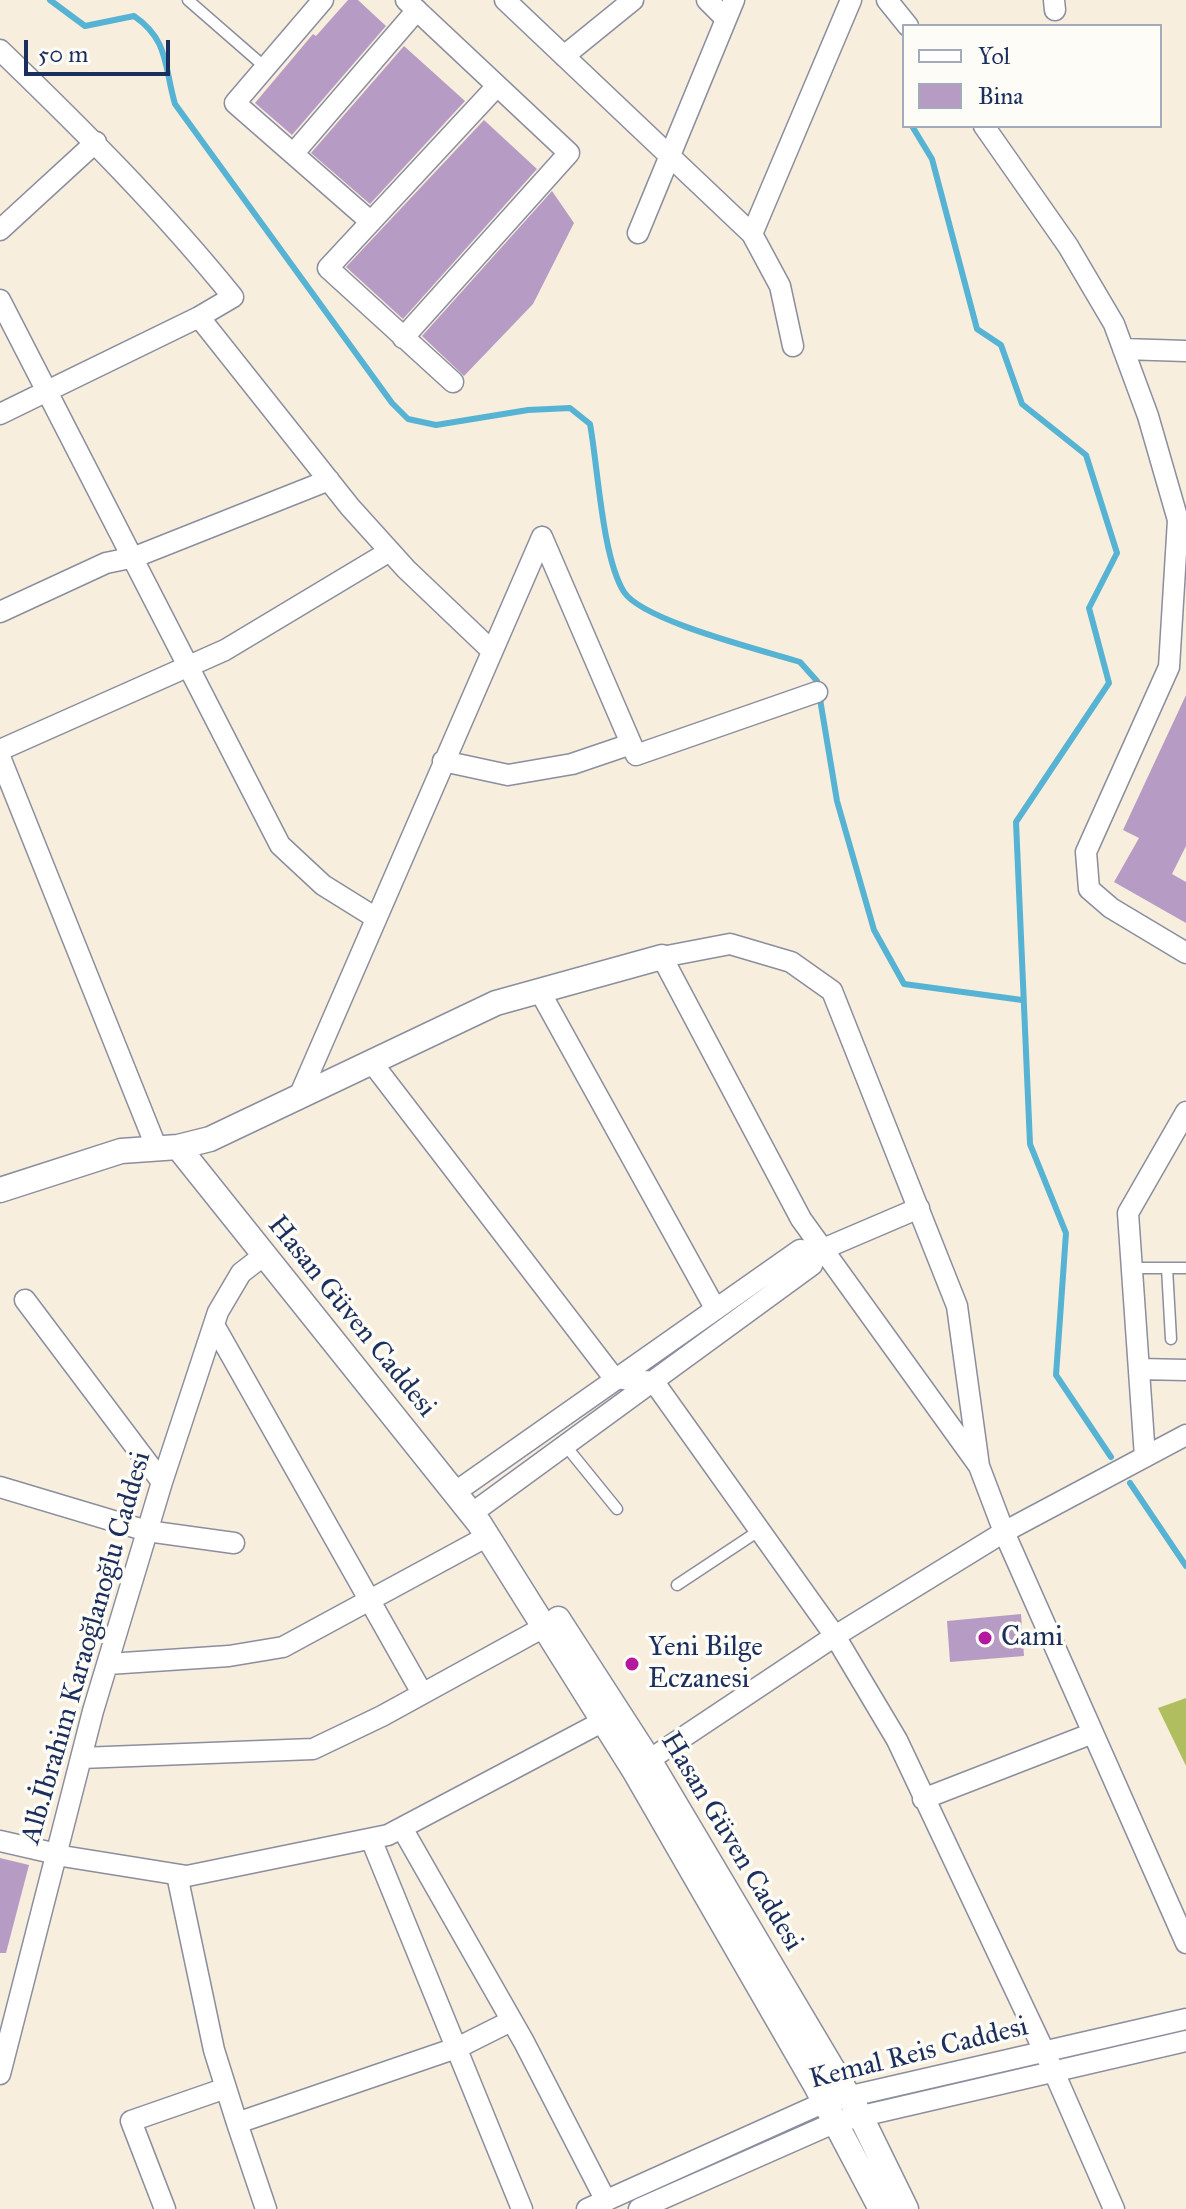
<!DOCTYPE html>
<meta charset="utf-8">
<style>
body{margin:0}
#map{position:relative;width:1186px;height:2209px;overflow:hidden;background:#f8eedd;font-family:"IM FELL Great Primer",serif}
canvas{display:block}
.legend{position:absolute;left:902px;top:24px;width:260px;height:104px;box-sizing:border-box;background:#fdfcf7;border:2px solid #a3aaba;margin:0;padding:10px 14px;list-style:none;font-size:24px;color:#1b2f5e}
.legend li{display:flex;align-items:center;gap:16px;height:40px}
.legend b{width:40px;border:2px solid #a3aaba}
.scale{position:absolute;left:24px;top:40px;width:146px;height:36px;box-sizing:border-box;border:4px solid #1b2f5e;border-top:0;padding-left:10px;font-size:24px;line-height:28px;white-space:nowrap;color:#1b2f5e;-webkit-text-stroke:6px #fdfcf7;paint-order:stroke}
</style>
<div id="map">
<canvas width="1186" height="2209"></canvas>
<ul class="legend">
<li><b style="height:10px;background:#fff"></b>Yol</li>
<li><b style="height:22px;background:#b69cc4"></b>Bina</li>
</ul>
<div class="scale">50 m</div>
</div>
<script>
const c = document.querySelector('canvas').getContext('2d');
c.lineJoin = 'round';
function fillPath(path, color) {
  c.fillStyle = color;
  c.fill(path, 'evenodd');
}
function strokePath(path, color, width, dash) {
  c.strokeStyle = color;
  c.lineWidth = width;
  c.lineCap = dash ? 'butt' : 'round';
  c.setLineDash(dash || []);
  c.stroke(path);
}
function drawText(font, color, halo, rows, align = 'center') {
  c.font = font + ' "IM FELL Great Primer",serif';
  c.lineWidth = 7;
  c.setLineDash([]);
  c.textBaseline = 'middle';
  c.strokeStyle = halo;
  c.fillStyle = color;
  for (const [text, x, y, turn = 0] of rows) {
    c.save();
    c.translate(x, y);
    c.rotate((+turn || 0) * Math.PI / 180);
    c.textAlign = isNaN(turn) ? turn : align;
    if (halo) c.strokeText(text, 0, 0);
    c.fillText(text, 0, 0);
    c.restore();
  }
}
fillPath(new Path2D(`
 M1186,1698V1766L1158,1708Z`), '#b1be60');
strokePath(new Path2D(`
 M50,0L85,26L134,16C169,40 164,66 175,104L392,403L408,419L436,425L528,410L570,408L590,424C598,467 602,557 624,592C643,621 762,650 800,662L817,681L837,801L874,930L904,984L1022,1000
 M912,126L932,159L977,329L1001,345L1022,404L1086,455L1117,553L1089,608L1109,683L1016,822L1030,1144L1066,1233L1056,1375L1111,1457
 M1130,1483L1186,1566`), '#56b3d4', 6);
fillPath(new Path2D(`
 M348,0H358L386,26L292,135L255,103L313,34L316,36Z
 M404,46L465,101L370,204L311,153Z
 M484,120L537,169L403,319L346,267Z
 M552,191L574,223L533,304L464,376L422,336Z
 M1186,695V846L1172,874L1186,882V923L1114,882L1139,838L1123,830Z
 M1021,1614L1024,1656L950,1662L947,1621Z
 M0,1858L29,1865L6,1953H0Z`), '#b69cc4');
const service = new Path2D(`
 M188,0L266,68
 M1131,1268H1186
 M1167,1268L1171,1339
 M565,1445L617,1509
 M677,1585L760,1530`);
const minor = new Path2D(`
 M323,0L235,103L371,222
 M505,0L752,234L851,0
 M707,0L726,19
 M887,0L908,26
 M1054,0L1055,10
 M0,50C82,129 161,208 233,297L199,317
 M564,56L633,0
 M984,126L1068,246L1114,324L1148,416L1178,520L1169,667L1086,852L1089,889L1111,908L1186,953
 M293,154L417,10
 M0,230L96,142
 M638,233L734,0
 M752,234L780,286L793,346
 M0,300L280,845L323,885L376,918
 M403,338L569,153L406,0
 M1123,349L1186,351
 M453,382L328,268L497,86
 M0,414L199,317L350,507L406,569L492,651
 M542,537L636,755L817,692
 M0,612L106,563L135,557L329,480
 M0,750L225,650L390,551
 M0,757L157,1149
 M443,761L508,775L572,764L631,744
 M539,990L715,1308
 M373,1064L614,1378L654,1382L835,1636L897,1740L1054,2072L1114,2209
 M298,1099L542,537
 M25,1300L162,1482
 M214,1325L422,1693
 M1139,1369L1186,1370
 M1145,1457L1128,1213L1186,1112
 M979,1466L957,1306L832,991L791,962L730,944L662,957L801,1219L979,1466L1004,1532L1186,1943
 M0,1487L147,1531L234,1543
 M454,1493L800,1250L816,1252L919,1208
 M471,1514L812,1265L816,1252
 M108,1664L229,1656L283,1647L486,1537
 M81,1758L313,1749L382,1716L544,1627
 M637,1768L835,1636L1004,1532L1186,1435
 M923,1799L1093,1733
 M402,1828L524,2042L606,2201
 M371,1839L522,2209
 M0,1841L57,1854
 M56,1855L187,1876L388,1835L615,1715
 M177,1875L214,2050L237,2123
 M0,2074L93,1711L162,1482L218,1312L241,1273L263,1256
 M165,2209L131,2121L226,2088
 M266,2209L237,2123L459,2047L511,2021
 M587,2209L825,2102L1186,2019
 M639,2209L836,2122L1186,2041`);
const tertiary = new Path2D(`
 M178,1147L479,1523L634,1770L815,2084L881,2209
 M0,1190L121,1151L178,1147L210,1139L496,1003L662,957
 M558,1619L649,1760L861,2117L906,2209`);
strokePath(service, '#8a8e9e', 13);
strokePath(minor, '#8a8e9e', 23);
strokePath(tertiary, '#8a8e9e', 27);
strokePath(service, '#fff', 10);
strokePath(minor, '#fff', 20);
strokePath(tertiary, '#fff', 24);
for (const [x, y, r, color] of [
 [985,1638,8,"#b5179e"],
 [632,1664,8,"#b5179e"]
]) {
  const dot = new Path2D();
  dot.arc(x, y, r, 0, 2 * Math.PI);
  c.fillStyle = color;
  c.fill(dot);
  strokePath(dot, '#fdfcf7', 3);
}
drawText('28px', '#1b2f5e', '#fdfcf7', [
 ["Hasan Güven Caddesi",351,1317,51],
 ["Alb.İbrahim Karaoğlanoğlu Caddesi",87,1648,-74],
 ["Hasan Güven Caddesi",731,1842,59],
 ["Kemal Reis Caddesi",919,2054,-14]
]);
drawText('28px', '#1b2f5e', '#fdfcf7', [
 ["Cami",1001,1638],
 ["Yeni Bilge",648,1648],
 ["Eczanesi",648,1680]
], 'left');
</script>
